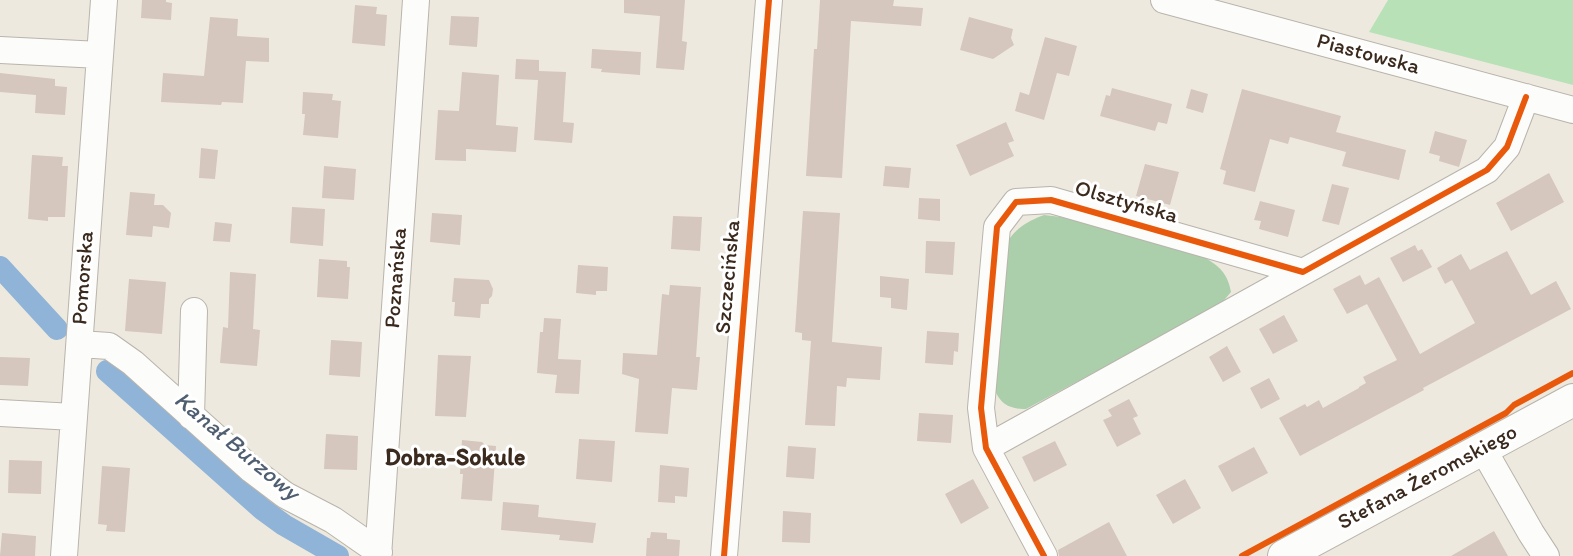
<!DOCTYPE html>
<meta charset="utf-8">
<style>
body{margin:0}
canvas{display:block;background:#eee9de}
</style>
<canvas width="1573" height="556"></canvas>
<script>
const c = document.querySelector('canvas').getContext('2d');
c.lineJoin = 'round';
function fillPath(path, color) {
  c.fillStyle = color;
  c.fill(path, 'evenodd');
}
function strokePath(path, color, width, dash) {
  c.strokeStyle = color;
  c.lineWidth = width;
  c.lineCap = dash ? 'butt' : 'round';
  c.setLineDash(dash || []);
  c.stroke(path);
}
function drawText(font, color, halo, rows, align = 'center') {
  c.font = font + ' Itim,sans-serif';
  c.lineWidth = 6;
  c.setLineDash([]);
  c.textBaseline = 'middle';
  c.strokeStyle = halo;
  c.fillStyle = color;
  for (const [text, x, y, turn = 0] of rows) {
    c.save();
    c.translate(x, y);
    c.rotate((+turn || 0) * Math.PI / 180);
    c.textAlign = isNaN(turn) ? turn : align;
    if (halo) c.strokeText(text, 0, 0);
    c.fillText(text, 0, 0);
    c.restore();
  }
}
fillPath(new Path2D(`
 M1388,0H1573V85L1369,32Z`), '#b9e1b7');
fillPath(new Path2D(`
 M1044,215L1061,217L1202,256C1219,266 1227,272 1231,292L1220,305L1026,409C1009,409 1000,404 994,388L1005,246C1015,228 1026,222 1044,215Z`), '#aacfaa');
strokePath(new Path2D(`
 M0,267L57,329
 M107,371L262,509L284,525L338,556`), '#90b4d7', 22);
fillPath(new Path2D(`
 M142,0H166V2L172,3L171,20L141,18Z
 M624,0H685L682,41L687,42L684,70L656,68L660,16L624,13Z
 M820,0H894L893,6L923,8L921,26L851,21L842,178L806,176L814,49H817Z
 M355,5L377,7L376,14L387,15L385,46L352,43Z
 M451,16L479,17L477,47L449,45Z
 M210,17L238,19L237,36L269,38V62L246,61L243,103L222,102L221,105L161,102L163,73L204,76Z
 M969,17L1013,29L1011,38L1014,45L993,59L960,50Z
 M1045,37L1077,46L1069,76L1057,73L1044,120L1015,111L1020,92L1029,95Z
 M592,49L641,52L640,75L601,72L602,69L591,68Z
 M516,59L539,60V71L566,72L563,122L574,123L572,143L534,140L538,80L515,79Z
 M462,72L499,75L496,125L518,127L516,152L466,149V161L435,160L438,110L459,111Z
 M0,73L55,79V86L67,87L65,115L35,113L36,95L0,92Z
 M1112,88L1172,104L1167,124L1158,122L1155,131L1100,116L1106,95L1110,96Z
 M1191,89L1208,94L1203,113L1186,108Z
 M1242,89L1341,116L1336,132L1406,150L1399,180L1342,166L1346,152L1290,137L1288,144L1270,139L1255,192L1223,184L1226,171L1220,169Z
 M303,92L333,94L332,100L341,101L338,138L303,135L305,114H302Z
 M1006,122L1014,141L1008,143L1014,156L970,176L956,145Z
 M1435,131L1467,140L1459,167L1439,161L1440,156L1429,153Z
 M201,148L218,150L215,179L199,178Z
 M32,155L63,157L62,166H68L65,217H48V221L28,219Z
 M1145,164L1179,172L1170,205L1136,196Z
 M324,166L356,169L354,200L322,198Z
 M885,166L911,168L909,188L883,186Z
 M1549,173L1564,202L1511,231L1496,203Z
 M1332,184L1349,188L1339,225L1322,221Z
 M130,192L155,194L154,205H163L171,213L169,228L153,226L152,237L126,235Z
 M919,198L940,199V221L918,219Z
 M1260,201L1295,210L1288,237L1259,229L1261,221L1254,220Z
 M292,207L325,209L323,246L290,243Z
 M803,211L840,213L832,342L882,347L880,380L847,378L846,387L837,386L835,426L805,425L811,341L802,340V333L795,332Z
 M432,213L462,215L460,245L430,242Z
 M673,216L702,217L700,251L671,249Z
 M215,222L232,224L230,242L213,241Z
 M926,241L955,242L953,275L925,273Z
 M1415,245L1418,251L1422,249L1432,267L1403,282L1390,258Z
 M1507,251L1531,295L1556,281L1571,309L1423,388L1424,390L1300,456L1279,418L1305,404L1307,407L1319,400L1323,408L1359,388V387L1366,383L1363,377L1397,360L1367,304L1347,314L1333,289L1360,275L1365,285L1379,277L1420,354L1475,323L1452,280L1445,284L1437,268L1461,254L1470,270Z
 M319,259L347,261V267H350L348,299L317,297Z
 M578,265L608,267L607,291H596V295L576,293Z
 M230,272L256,274L253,329L260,330L257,366L220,363L223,327L228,328Z
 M880,276L909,279L907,310L891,308V298L880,297Z
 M454,278L489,280L493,289L492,296L489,299V304H481L480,318L454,316L455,302H452Z
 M129,279L166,282L162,334L125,331Z
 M670,285L701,287L696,357H700L697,390L672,388L668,434L635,432L639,379L622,374L623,353L657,355L662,294L669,295Z
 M1284,315L1298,341L1273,354L1259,329Z
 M544,318L561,319L558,359L581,360L579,394L555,393L557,375L537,373L540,332H543Z
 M927,331L959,333L958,352L954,351L953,365L925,363Z
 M331,340L362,342L360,377L329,375Z
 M1227,346L1241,372L1223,382L1209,357Z
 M438,355L471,356L466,417L435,416Z
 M0,357L30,358L28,386L0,385Z
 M1269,378L1280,399L1261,409L1250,388Z
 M1129,399L1138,416L1133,418L1141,434L1117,447L1103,420L1112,416L1108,410Z
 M919,413L953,415L951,443L917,441Z
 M326,434L358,436L357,470L324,469Z
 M579,439L615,441L612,482L576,479Z
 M462,440L482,442L485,445L496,446L492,501L461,499L463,474H460Z
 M1055,441L1067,465L1034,482L1022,457Z
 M788,446L816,448L814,479L786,477Z
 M1254,447L1268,473L1232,492L1218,466Z
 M9,460L42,461L41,494L8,493Z
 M660,465L689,468L687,497L675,496V503L658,502Z
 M102,466L130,468L125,532L106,531L107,525L98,524Z
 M973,479L989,508L961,524L945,494Z
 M1185,479L1201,508L1173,524L1156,495Z
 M503,502L539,505L538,517L596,523L593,543L559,540L560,535L501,530Z
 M783,511L811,513L810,543L782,542Z
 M1109,522L1127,556H1059L1058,550Z
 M1494,531L1508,556H1451Z
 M651,532L667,533V539L680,540L679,556H646L647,538H650Z
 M2,533L36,536L35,556H0Z`), '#d5c7bd');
const minor = new Path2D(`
 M1164,0L1573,110
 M0,50L100,55
 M80,344L109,346L133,363L252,470L285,495L333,520L379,552
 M0,413L74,417
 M191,416L194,311
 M986,448L1303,272
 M1483,449L1531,533L1546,556
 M64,556L104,0
 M378,556L416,0
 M724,556L769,0
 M1044,556L986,448L981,408L997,227L1016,202L1051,200L1303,272L1487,170L1507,147L1526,97`);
const tertiary = new Path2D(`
 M1284,556L1573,400`);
strokePath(minor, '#b9b4ac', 28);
strokePath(tertiary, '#b9b4ac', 34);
strokePath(minor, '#fcfcfa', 26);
strokePath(tertiary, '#fcfcfa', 32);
strokePath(new Path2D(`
 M724,556L769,0
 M1044,556L986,448L981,408L997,227L1016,202L1051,200L1303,272L1487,170L1507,147L1526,97
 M1242,556L1506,413L1514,405L1573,373`), '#e8590c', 6);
drawText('22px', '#3b2a1e', '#fff', [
 ["Piastowska",1368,55,15],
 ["Olsztyńska",1126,203,16],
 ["Szczecińska",729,277,-85],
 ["Pomorska",84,278,-86],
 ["Poznańska",397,278,-86],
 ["Stefana Żeromskiego",1428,478,-28]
]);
drawText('italic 24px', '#4f5e70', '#fff', [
 ["Kanał Burzowy",236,447,40]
]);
drawText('bold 24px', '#3b2a1e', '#fff', [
 ["Dobra-Sokule",455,459]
]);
</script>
